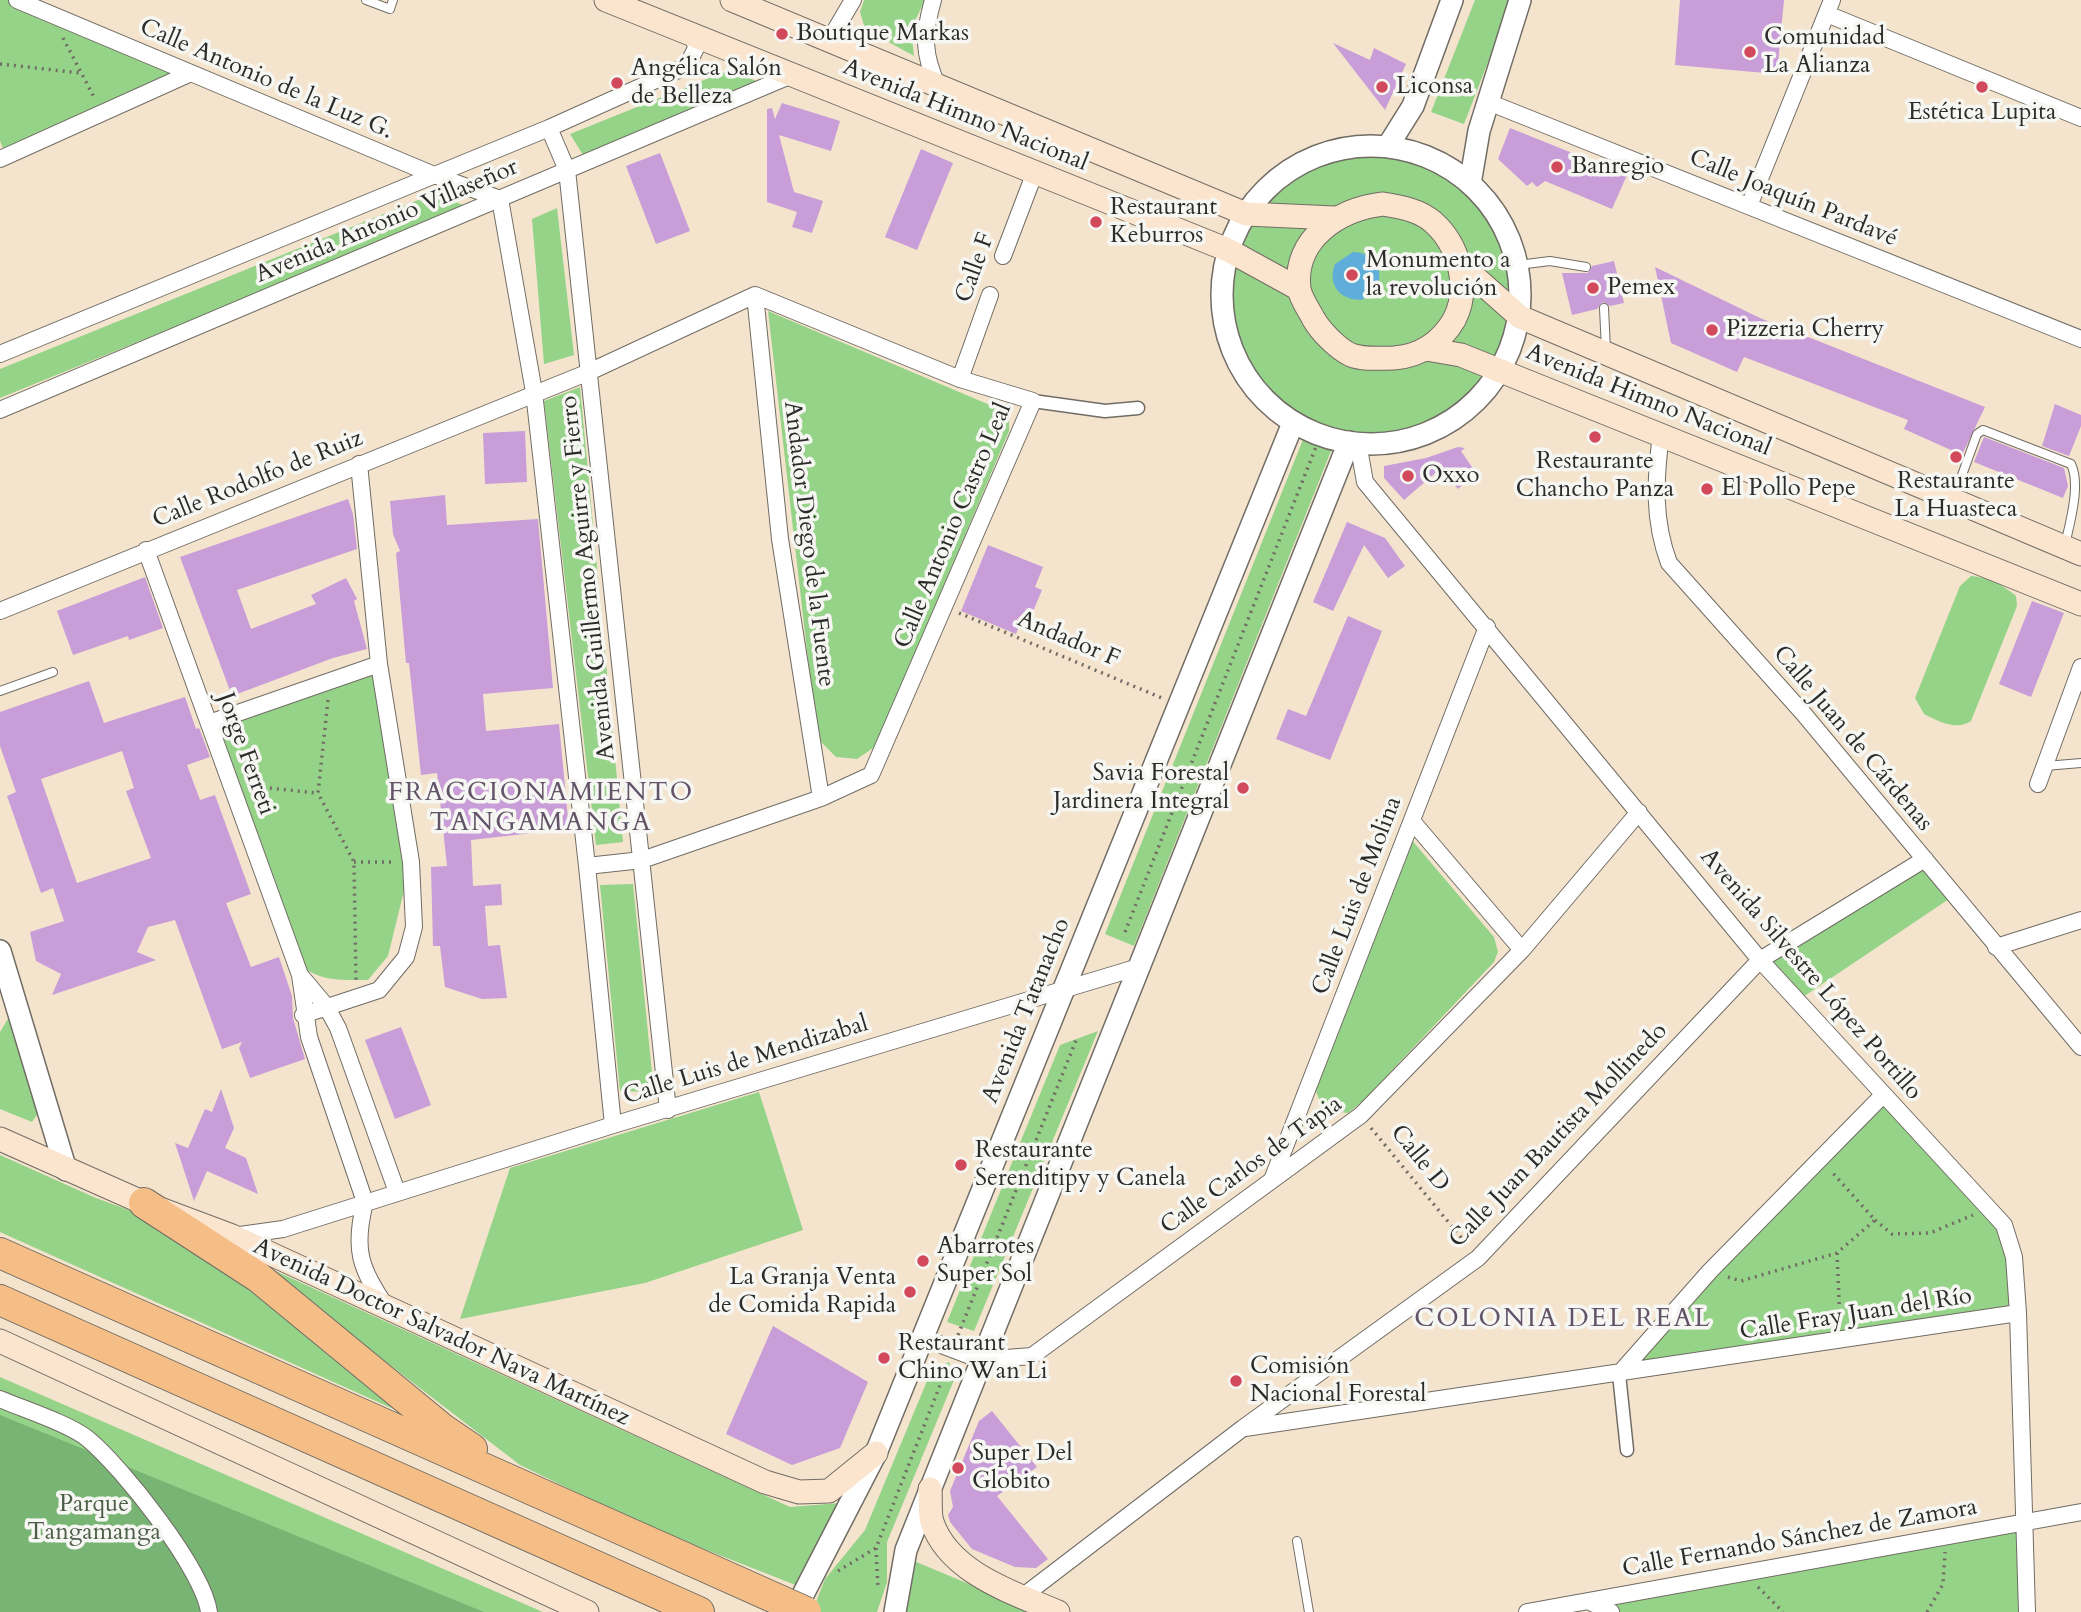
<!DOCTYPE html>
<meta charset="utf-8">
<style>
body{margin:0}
canvas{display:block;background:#f4e4cd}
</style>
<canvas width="2081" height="1612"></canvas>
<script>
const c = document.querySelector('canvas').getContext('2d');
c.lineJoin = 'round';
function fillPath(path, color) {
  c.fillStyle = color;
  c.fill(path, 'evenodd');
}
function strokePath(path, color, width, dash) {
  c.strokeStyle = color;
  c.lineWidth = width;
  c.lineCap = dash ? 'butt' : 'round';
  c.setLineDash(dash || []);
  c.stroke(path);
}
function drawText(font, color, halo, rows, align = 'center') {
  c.font = font + ' Cardo,serif';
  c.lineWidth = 7;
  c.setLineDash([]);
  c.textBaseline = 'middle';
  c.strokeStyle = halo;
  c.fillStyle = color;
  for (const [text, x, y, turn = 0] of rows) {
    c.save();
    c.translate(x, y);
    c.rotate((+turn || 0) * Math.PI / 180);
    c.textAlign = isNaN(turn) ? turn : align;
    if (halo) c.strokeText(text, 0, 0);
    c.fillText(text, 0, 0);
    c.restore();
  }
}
fillPath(new Path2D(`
 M0,0H17L191,73L6,156L0,141Z
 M864,0H925L911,29L914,56L865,29L860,12Z
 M1475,0H1512L1464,124L1431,112Z
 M729,70L764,84L586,160L570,134Z
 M1222 295a149 149 0 1 1 298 0a149 149 0 1 1-298 0Z
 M433,194L469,207L0,398V369Z
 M557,208L574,355L544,364L532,219Z
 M768,311L1004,411L1009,420V431L876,746L857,759L836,757L817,738Z
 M580,387L623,842L596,845L544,401Z
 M1304,437L1333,446L1134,946L1105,934Z
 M1971,576C1988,577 2003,585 2016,596L2017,606L1971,721C1956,731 1938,721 1924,714L1915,698L1960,586Z
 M377,667L411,862L388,956L368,980C341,980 319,982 298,963L209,723Z
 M1410,838L1494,937L1498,952L1494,962L1363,1101L1348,1113C1328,1111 1321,1108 1315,1088Z
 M1925,859L1955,895L1797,1001L1760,960Z
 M633,884L654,1092L620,1091L600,885Z
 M12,1012L43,1106L32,1122L0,1109V1032Z
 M1098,1031L974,1331L947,1322L1060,1045Z
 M759,1092L803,1230L645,1283L460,1319L510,1168Z
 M1883,1095L2004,1225L2018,1313L1619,1374Z
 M0,1155L96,1198L153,1219L261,1295L409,1416L0,1232Z
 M256,1262L790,1507L840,1503L798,1586L648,1527L520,1465Z
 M949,1362L954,1380L887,1542V1582L877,1612H812L825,1579L865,1530L932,1369Z
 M0,1377L543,1612H0Z
 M2025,1522L2027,1612H1611L1588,1601Z
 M914,1561L1036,1612H896Z`), '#95d389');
fillPath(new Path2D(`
 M0,1415L484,1612H0Z`), '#78b575');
fillPath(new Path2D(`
 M1353,252C1384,253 1389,288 1361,300C1340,300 1327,285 1335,264Z`), '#5faed9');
fillPath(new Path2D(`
 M1680,0H1784L1777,74L1675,65Z
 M1333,43L1370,60L1374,48L1406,64L1385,110Z
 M782,103L840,121L831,151L779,135L794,192L823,201L812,233L792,227L797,212L767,202V109L772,108L775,119Z
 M1510,128L1627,175L1612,209L1545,181L1537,187L1532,182L1527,186L1498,159Z
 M921,149L953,163L917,250L885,237Z
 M660,153L690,231L656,244L626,166Z
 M1614,261L1624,303L1610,306L1603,302L1597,309L1572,315L1562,273H1588L1592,266Z
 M1655,267L1760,318L1985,407L1962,455L1904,429L1908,420L1744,357L1737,372L1671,343Z
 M2055,404L2081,415V426L2069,456L2042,446Z
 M525,431L527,482L485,484L483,433Z
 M1984,437L2064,468L2068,486L2063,498L1974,462Z
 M1458,447L1465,448L1461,451L1476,473L1458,489L1440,469L1404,500L1384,478V466L1426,458Z
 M445,495L447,525L538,519L553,688L483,694L486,731L559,724L569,829L471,840L473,886L501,884L502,905L485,906L488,946L500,945L507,998L482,999L445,987L440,946H433L431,867L447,866L437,773L421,775L409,663H406L396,553L400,551L393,534L390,501Z
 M348,499L353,514L357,549L237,590L251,629L316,604L311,595L346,578L357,599L354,601L367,649L333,658L232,696L180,557Z
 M1347,522L1385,538L1405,566L1388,578L1364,545L1333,611L1313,602Z
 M988,545L1043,567L1035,587L1042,590L1031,616L1024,613L1016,634L961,611Z
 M145,577L163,628L129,640L128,636L73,655L57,611Z
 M2032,601L2064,613L2031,697L1999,684Z
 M1348,616L1382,631L1330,760L1276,739L1288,709L1306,716Z
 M89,681L104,723L185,697L196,729L199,728L210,757L187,765L200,800L215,795L251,894L226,903L251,967L279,957L292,996L293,1018L305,1059L250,1078L239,1048L242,1042L222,1049L175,920L148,927L137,952L156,960L52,995L61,974L36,961L30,932L64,921L53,888L41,893L7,796L16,792L0,746V712ZM122,751L134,788L126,791L151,858L77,883L41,779Z
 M401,1027L431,1105L395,1119L365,1040Z
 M221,1089L234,1128L225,1148L246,1158L258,1194L207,1171L194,1201L175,1143L188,1148L205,1109L212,1112Z
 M773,1326L868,1382L840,1448L792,1465L726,1434Z
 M992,1411L1037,1467L997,1496L1048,1559L1036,1568L1015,1567L972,1549L950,1522L948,1515L953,1507L950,1491L979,1421Z`), '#c89dd8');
const service = new Path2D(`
 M366,0L390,9L393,0
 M1518,265L1550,261L1586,267
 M1604,308L1606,350
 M1954,497L1977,434L1983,430L2071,464C2081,485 2070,522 2065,545
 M0,691L53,672
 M2045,766L2081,763
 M1297,1541L1309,1612`);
const pedestrian = new Path2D(`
 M1033,401L1105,411L1138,408
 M1619,1374L1627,1450`);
const minor = new Path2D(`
 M17,0L434,175L500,199L534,392L587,866L613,1125
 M933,0C923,35 923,54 938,87
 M1827,14L2081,118
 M830,39L853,0
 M1488,102L2081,339
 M549,128L567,170L668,1110
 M0,159L191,73
 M1749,206L1832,0
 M1003,256L1035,172
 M755,295L780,539L821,798
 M0,354L549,128L687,66L696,48L693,35
 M960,379L990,295
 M0,410L792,75
 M1661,435C1655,480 1653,520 1669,563L1803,713L2081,1047
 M1358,443L1365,482L1760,960L2004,1225L2014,1257L2018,1313L2027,1612
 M146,550L300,975L309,1037L365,1202
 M0,611L589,372L755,295L960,379L1033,401L871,775L821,798L642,860L587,866
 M209,723L379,664
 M2038,784L2081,667
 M1412,821L1522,950
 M1996,947L2081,920
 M300,975L326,1006L338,1028L397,1192
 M303,1015L379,990L406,957L414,927L411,862L379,664L359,464
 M1272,1180L1487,627
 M365,1202C353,1250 360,1267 386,1307
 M233,1236L283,1229L613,1125L1142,966
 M923,1338L981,1360L1032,1356L1361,1115L1522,950L1639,812
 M1619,1374L1710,1271L1883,1095
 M0,1399C23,1409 70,1424 88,1439C122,1467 203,1569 209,1612
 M1245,1428L2018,1313
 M1022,1597L1243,1428L1478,1258L1760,960L1925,859
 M1588,1601L1611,1612
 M1527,1612L2081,1512`);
const tertiary = new Path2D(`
 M1388,146L1413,106L1452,0
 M1222 295a149 149 0 1 1 298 0a149 149 0 1 1-298 0Z
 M1470,184L1479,131L1520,0
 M0,951L66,1170
 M794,1612L876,1453L1293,423
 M895,1612L906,1550L1349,442`);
const secondary = new Path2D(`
 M606,0L1228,250L1299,289
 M732,0L1246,214L1334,218
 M1383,204C1401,207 1419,210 1433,222C1459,245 1471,288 1454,320C1441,342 1420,356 1394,358C1381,358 1364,360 1351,355C1338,349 1320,331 1313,318C1309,310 1301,299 1299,289C1293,238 1340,209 1383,204Z
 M1460,264L1520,317L2081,554
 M1426,349L1461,355L2081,604
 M0,1139L144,1203L232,1236L765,1482L799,1492L829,1491L876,1453
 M0,1341L587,1612
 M930,1489C931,1499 929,1512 932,1522C949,1573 1014,1593 1058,1612`);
const motorway = new Path2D(`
 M144,1203L258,1277L444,1430L472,1449
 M0,1253L683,1557
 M0,1300L699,1612`);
strokePath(service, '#716c64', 10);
strokePath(pedestrian, '#716c64', 15);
strokePath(minor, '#716c64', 18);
strokePath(tertiary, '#716c64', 24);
strokePath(secondary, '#716c64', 25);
strokePath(motorway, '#716c64', 32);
strokePath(new Path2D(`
 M63,38L95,99
 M0,64L81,73
 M959,613L1162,698
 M328,700L318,793L354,862L356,981
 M249,786L317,793
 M354,862H394
 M1125,932L1321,434
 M1371,1128L1468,1246
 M1875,1220L1892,1234L1930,1233L1973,1215
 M1837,1253L1840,1324
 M1728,1277L1741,1281L1837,1253L1875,1220L1831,1171
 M958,1335L1077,1038
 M876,1548L878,1588
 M838,1571L876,1548L948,1365
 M1758,1587L1783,1612
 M1927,1612L1943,1584L1945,1552`), '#716c64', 3.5, [2, 5]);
strokePath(service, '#fff', 8);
strokePath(pedestrian, '#fff', 12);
strokePath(minor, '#fff', 16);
strokePath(tertiary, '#fff', 21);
strokePath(secondary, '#fbe5cf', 23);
strokePath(motorway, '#f6be87', 30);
const motorwayBridge = new Path2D(`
 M683,1557L806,1612`);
strokePath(motorwayBridge, '#716c64', 32, []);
strokePath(motorwayBridge, '#f6be87', 30);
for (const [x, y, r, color] of [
 [782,34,7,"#d1495b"],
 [1750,52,7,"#d1495b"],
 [617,83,7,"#d1495b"],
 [1382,87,7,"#d1495b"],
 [1982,87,7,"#d1495b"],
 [1557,167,7,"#d1495b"],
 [1096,222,7,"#d1495b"],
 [1352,275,7,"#d1495b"],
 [1593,288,7,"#d1495b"],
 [1712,330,7,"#d1495b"],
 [1595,437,7,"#d1495b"],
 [1956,457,7,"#d1495b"],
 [1408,476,7,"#d1495b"],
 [1707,489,7,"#d1495b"],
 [1243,788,7,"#d1495b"],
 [961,1165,7,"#d1495b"],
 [923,1261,7,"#d1495b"],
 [910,1292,7,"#d1495b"],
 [884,1358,7,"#d1495b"],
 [1236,1381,7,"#d1495b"],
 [958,1468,7,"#d1495b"]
]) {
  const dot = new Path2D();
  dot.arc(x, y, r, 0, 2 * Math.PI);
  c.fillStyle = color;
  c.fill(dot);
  strokePath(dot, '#f6f6f2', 2.5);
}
drawText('24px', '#2b2b2b', '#f6f6f2', [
 ["Boutique Markas",796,34],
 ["Comunidad",1764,38],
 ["La Alianza",1764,66],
 ["Angélica Salón",631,69],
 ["de Belleza",631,97],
 ["Liconsa",1396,87],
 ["Estética Lupita",1982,113,"center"],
 ["Banregio",1571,167],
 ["Restaurant",1110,208],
 ["Keburros",1110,236],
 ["Monumento a",1366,261],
 ["la revolución",1366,289],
 ["Pemex",1607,288],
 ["Pizzeria Cherry",1726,330],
 ["Restaurante",1595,462,"center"],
 ["Chancho Panza",1595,490,"center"],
 ["Oxxo",1422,476],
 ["Restaurante",1956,482,"center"],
 ["La Huasteca",1956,510,"center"],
 ["El Pollo Pepe",1721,489],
 ["Savia Forestal",1229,774,"right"],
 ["Jardinera Integral",1229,802,"right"],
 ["Restaurante",975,1151],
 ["Serenditipy y Canela",975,1179],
 ["Abarrotes",937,1247],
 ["Super Sol",937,1275],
 ["La Granja Venta",896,1278,"right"],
 ["de Comida Rapida",896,1306,"right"],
 ["Restaurant",898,1344],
 ["Chino Wan Li",898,1372],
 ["Comisión",1250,1367],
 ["Nacional Forestal",1250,1395],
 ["Super Del",972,1454],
 ["Globito",972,1482]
], 'left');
drawText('24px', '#2b2b2b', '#f6f6f2', [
 ["Calle Antonio de la Luz G.",266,80,23],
 ["Avenida Himno Nacional",965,116,22],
 ["Calle Joaquín Pardavé",1793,199,22],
 ["Avenida Antonio Villaseñor",387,222,-23],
 ["Calle F",976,268,-70],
 ["Avenida Himno Nacional",1648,401,22],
 ["Calle Rodolfo de Ruiz",258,480,-22],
 ["Calle Antonio Castro Leal",954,526,-67],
 ["Andador Diego de la Fuente",808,544,83],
 ["Avenida Guillermo Aguirre y Fierro",589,578,-96],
 ["Andador F",1068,640,23],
 ["Calle Juan de Cárdenas",1852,739,50],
 ["Jorge Ferreti",245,754,70],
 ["Calle Luis de Molina",1358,896,-69],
 ["Avenida Silvestre López Portillo",1810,975,49],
 ["Avenida Tatanacho",1027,1011,-68],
 ["Calle Luis de Mendizabal",746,1061,-17],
 ["Calle Juan Bautista Mollinedo",1559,1136,-46],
 ["Calle D",1419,1159,51],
 ["Calle Carlos de Tapia",1252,1166,-36],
 ["Calle Fray Juan del Río",1856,1315,-9],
 ["Avenida Doctor Salvador Nava Martínez",441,1333,25],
 ["Calle Fernando Sánchez de Zamora",1800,1539,-10]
]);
drawText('24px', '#4b5d47', '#f6f6f2', [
 ["Parque",94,1505],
 ["Tangamanga",94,1533]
]);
c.letterSpacing = '2px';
drawText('26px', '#625368', '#f6f6f2', [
 ["FRACCIONAMIENTO",541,794],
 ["TANGAMANGA",541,824],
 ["COLONIA DEL REAL",1563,1320]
]);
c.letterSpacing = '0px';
</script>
